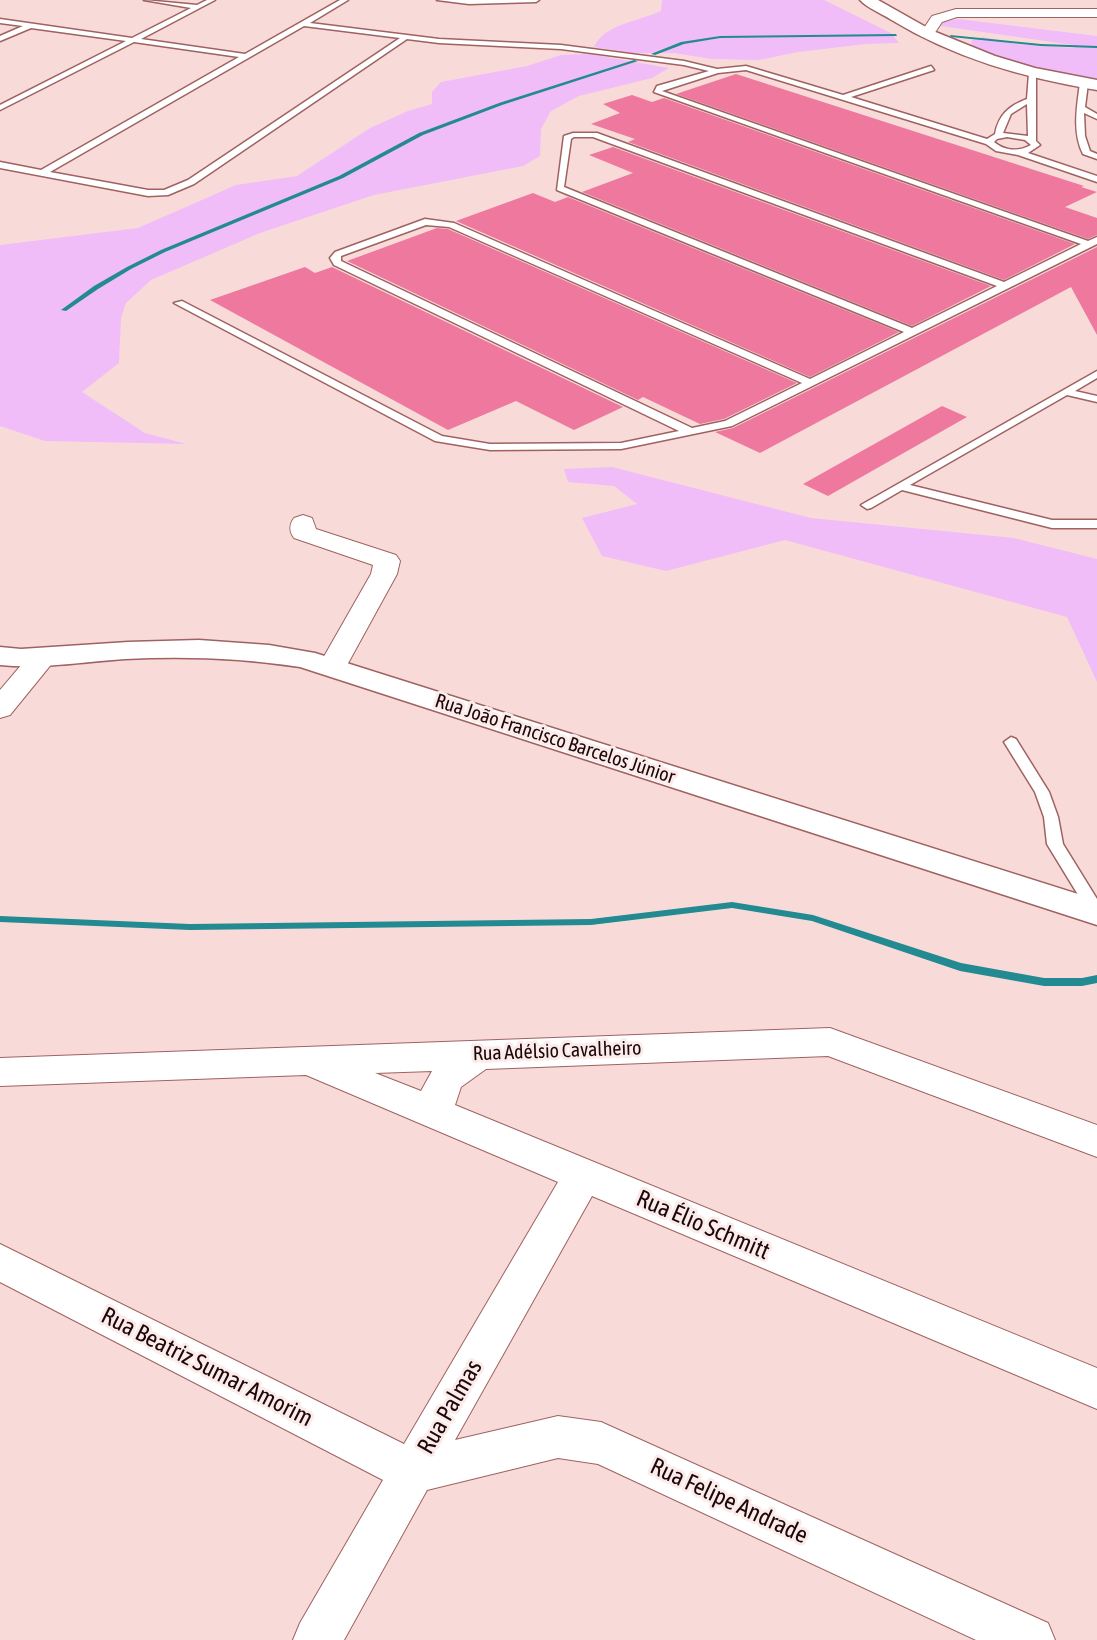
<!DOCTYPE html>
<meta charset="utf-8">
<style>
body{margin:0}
canvas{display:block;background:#f8dbd9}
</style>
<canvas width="1097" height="1640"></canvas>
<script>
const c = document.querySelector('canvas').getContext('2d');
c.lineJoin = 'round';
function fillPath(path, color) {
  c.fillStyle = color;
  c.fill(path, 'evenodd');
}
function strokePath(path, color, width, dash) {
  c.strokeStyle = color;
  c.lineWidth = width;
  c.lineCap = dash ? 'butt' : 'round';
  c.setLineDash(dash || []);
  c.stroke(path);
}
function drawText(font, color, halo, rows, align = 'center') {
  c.font = font + ' "Asap Condensed",sans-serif';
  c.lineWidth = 6;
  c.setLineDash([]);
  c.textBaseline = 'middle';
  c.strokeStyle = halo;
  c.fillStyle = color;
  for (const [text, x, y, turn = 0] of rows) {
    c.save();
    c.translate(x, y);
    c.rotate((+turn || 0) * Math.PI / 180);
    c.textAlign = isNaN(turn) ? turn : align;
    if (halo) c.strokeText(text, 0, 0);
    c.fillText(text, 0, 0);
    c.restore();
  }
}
fillPath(new Path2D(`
 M662,0H824L891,33L899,43L866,44L798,52L759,60L711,59L674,53H634L594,47C604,24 640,21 661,11Z
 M959,19L1097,36V81L998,60L971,49L972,40L982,37L1017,44L1075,48L1073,45L941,26L939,23Z
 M589,54L669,68L652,78L579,96L551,111L541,129L540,156L523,166L374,195L260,233L151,280L126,303L121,318L119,363L82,392L145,433L186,444L45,441L0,426V245L138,228L236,185L297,176L370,128L408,111L432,104V92L441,82L527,66L561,55Z
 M612,467L811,518L1014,538L1097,559V682L1067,617L785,540L666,571L602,556L582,518L637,504L614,486L568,482L564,469Z`), '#f0bdf9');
fillPath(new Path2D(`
 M896,34L897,36L720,38L684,44L655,55L651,54L681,42L720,36Z
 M950,35L1041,44L1097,46V48L1041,46L951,37Z
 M634,60L638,61L502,105L423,135L343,178L165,252L131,269L98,289L66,311L61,310L94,286L127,267L161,250L339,176L419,133L499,103Z
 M732,902L813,915L961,963L1044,978H1082L1097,975V983L1082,986H1044L960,971L812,921L732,908L591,925L190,930L0,922V916L190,924L591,919Z`), '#228a90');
fillPath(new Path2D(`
 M736,74L1084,186L1081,187L1097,192L1065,207L1097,218V235L1088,239L676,94Z
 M632,95L652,102L664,98L1075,244L1004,280L628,142L635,139L591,124L620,113L603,104Z
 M613,147L991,286L912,326L582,192L633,173L589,155Z
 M533,193L555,202L568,197L899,332L810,377L456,221Z
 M437,228L448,229L797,383L724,419L700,424L643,397L638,400L347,261Z
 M1097,247V335L1071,287L760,453L715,432L733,428Z
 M305,267L315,273L332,267L623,407L574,430L516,401L448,430L210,300Z
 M942,406L967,417L828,496L803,484Z`), '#ef789e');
const service = new Path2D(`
 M144,0L197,5L207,0H215L141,39L245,54L340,0H348L310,23L439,39L561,45L684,61L717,69L746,66L843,95L931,66L934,70L851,97L987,139L995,134C999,114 1009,106 1027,99L1029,73L1036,71V141L1040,145L1028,153L1097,176V182L1018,155L996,151L986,144L746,70L718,73L662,91L1088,241L1097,237V244L732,426L621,449L490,450L435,441L174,303L182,301L442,436L490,444L621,443L679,431L334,265L330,258L335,252L425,219L454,223L810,379L904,332L557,190L564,136L573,133H597L1004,282L1081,244L654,92L657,86L709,71L684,65L561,49L439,43L407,39L194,184L168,195L148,196L0,168V162L41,170L239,57L134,42L0,110V105L126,41L31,28L0,41V36L23,26L0,23V19L132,38L191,8ZM304,26L400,38L188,180L164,190H148L50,172ZM1027,104L1028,136L1003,133L1011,114ZM574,137H593L997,286L912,328L564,187L571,139ZM1007,137L1025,140L1031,145C1018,152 1005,151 994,142L997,139ZM426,225L449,227L802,383L725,421L692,428L341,261V256Z
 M437,0H539L536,2L469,4Z
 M1084,81L1088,83L1085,107L1097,114V119L1084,113L1085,136L1090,151L1097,154V159L1083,154C1072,132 1077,106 1080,83Z
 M1097,371V378L1075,391L1097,396V402L1067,395L910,485L1052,520H1097V528H1052L902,490L871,508L867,509L861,505Z
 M1011,737L1016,739L1049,792L1058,817L1063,844L1097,899V918L1091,916L1047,844L1044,817L1035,792L1004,742Z`);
const minor = new Path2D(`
 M956,9H1097V17H957L942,22L932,37H922L920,34L932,16Z
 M303,515L312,518L316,529L396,555L400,561L397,574L346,667L342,673L332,675L322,673L318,667L371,574L373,565L294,538C289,531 289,525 294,518Z
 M44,648L54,650L58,656L10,715L0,718V690L34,650Z
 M830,1028L1097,1125V1157L828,1056L486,1069L461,1087L455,1105L1097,1368V1409L592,1196L455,1440L558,1416L601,1422L1048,1623L1055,1640H976L598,1464L558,1458L427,1490L344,1640H293L300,1623L383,1480L0,1282V1244L404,1444L558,1182L306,1075L0,1086V1058ZM432,1071L421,1091L375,1073Z`);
const tertiary = new Path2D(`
 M860,0H878L933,31L995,56L1035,68L1097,80V90C1024,78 954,58 890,19C881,13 867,8 860,0Z
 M199,640L269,645L315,653L1097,900V925L300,667C242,658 184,656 125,659C83,662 41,669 0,665V647L21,649L128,642Z`);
strokePath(service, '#9f6260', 3);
strokePath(minor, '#9f6260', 2);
strokePath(tertiary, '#9f6260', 3);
fillPath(service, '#fff');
fillPath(minor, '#fff');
fillPath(tertiary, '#fff');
drawText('20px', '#1e0708', '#fbeceb', [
 ["Rua João Francisco Barcelos Júnior",555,739,18],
 ["Rua Adélsio Cavalheiro",557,1051,-2]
]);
drawText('24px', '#1e0708', '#fbeceb', [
 ["Rua Élio Schmitt",703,1225,23],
 ["Rua Beatriz Sumar Amorim",207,1367,27],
 ["Rua Palmas",450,1407,-60],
 ["Rua Felipe Andrade",729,1501,25]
]);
</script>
